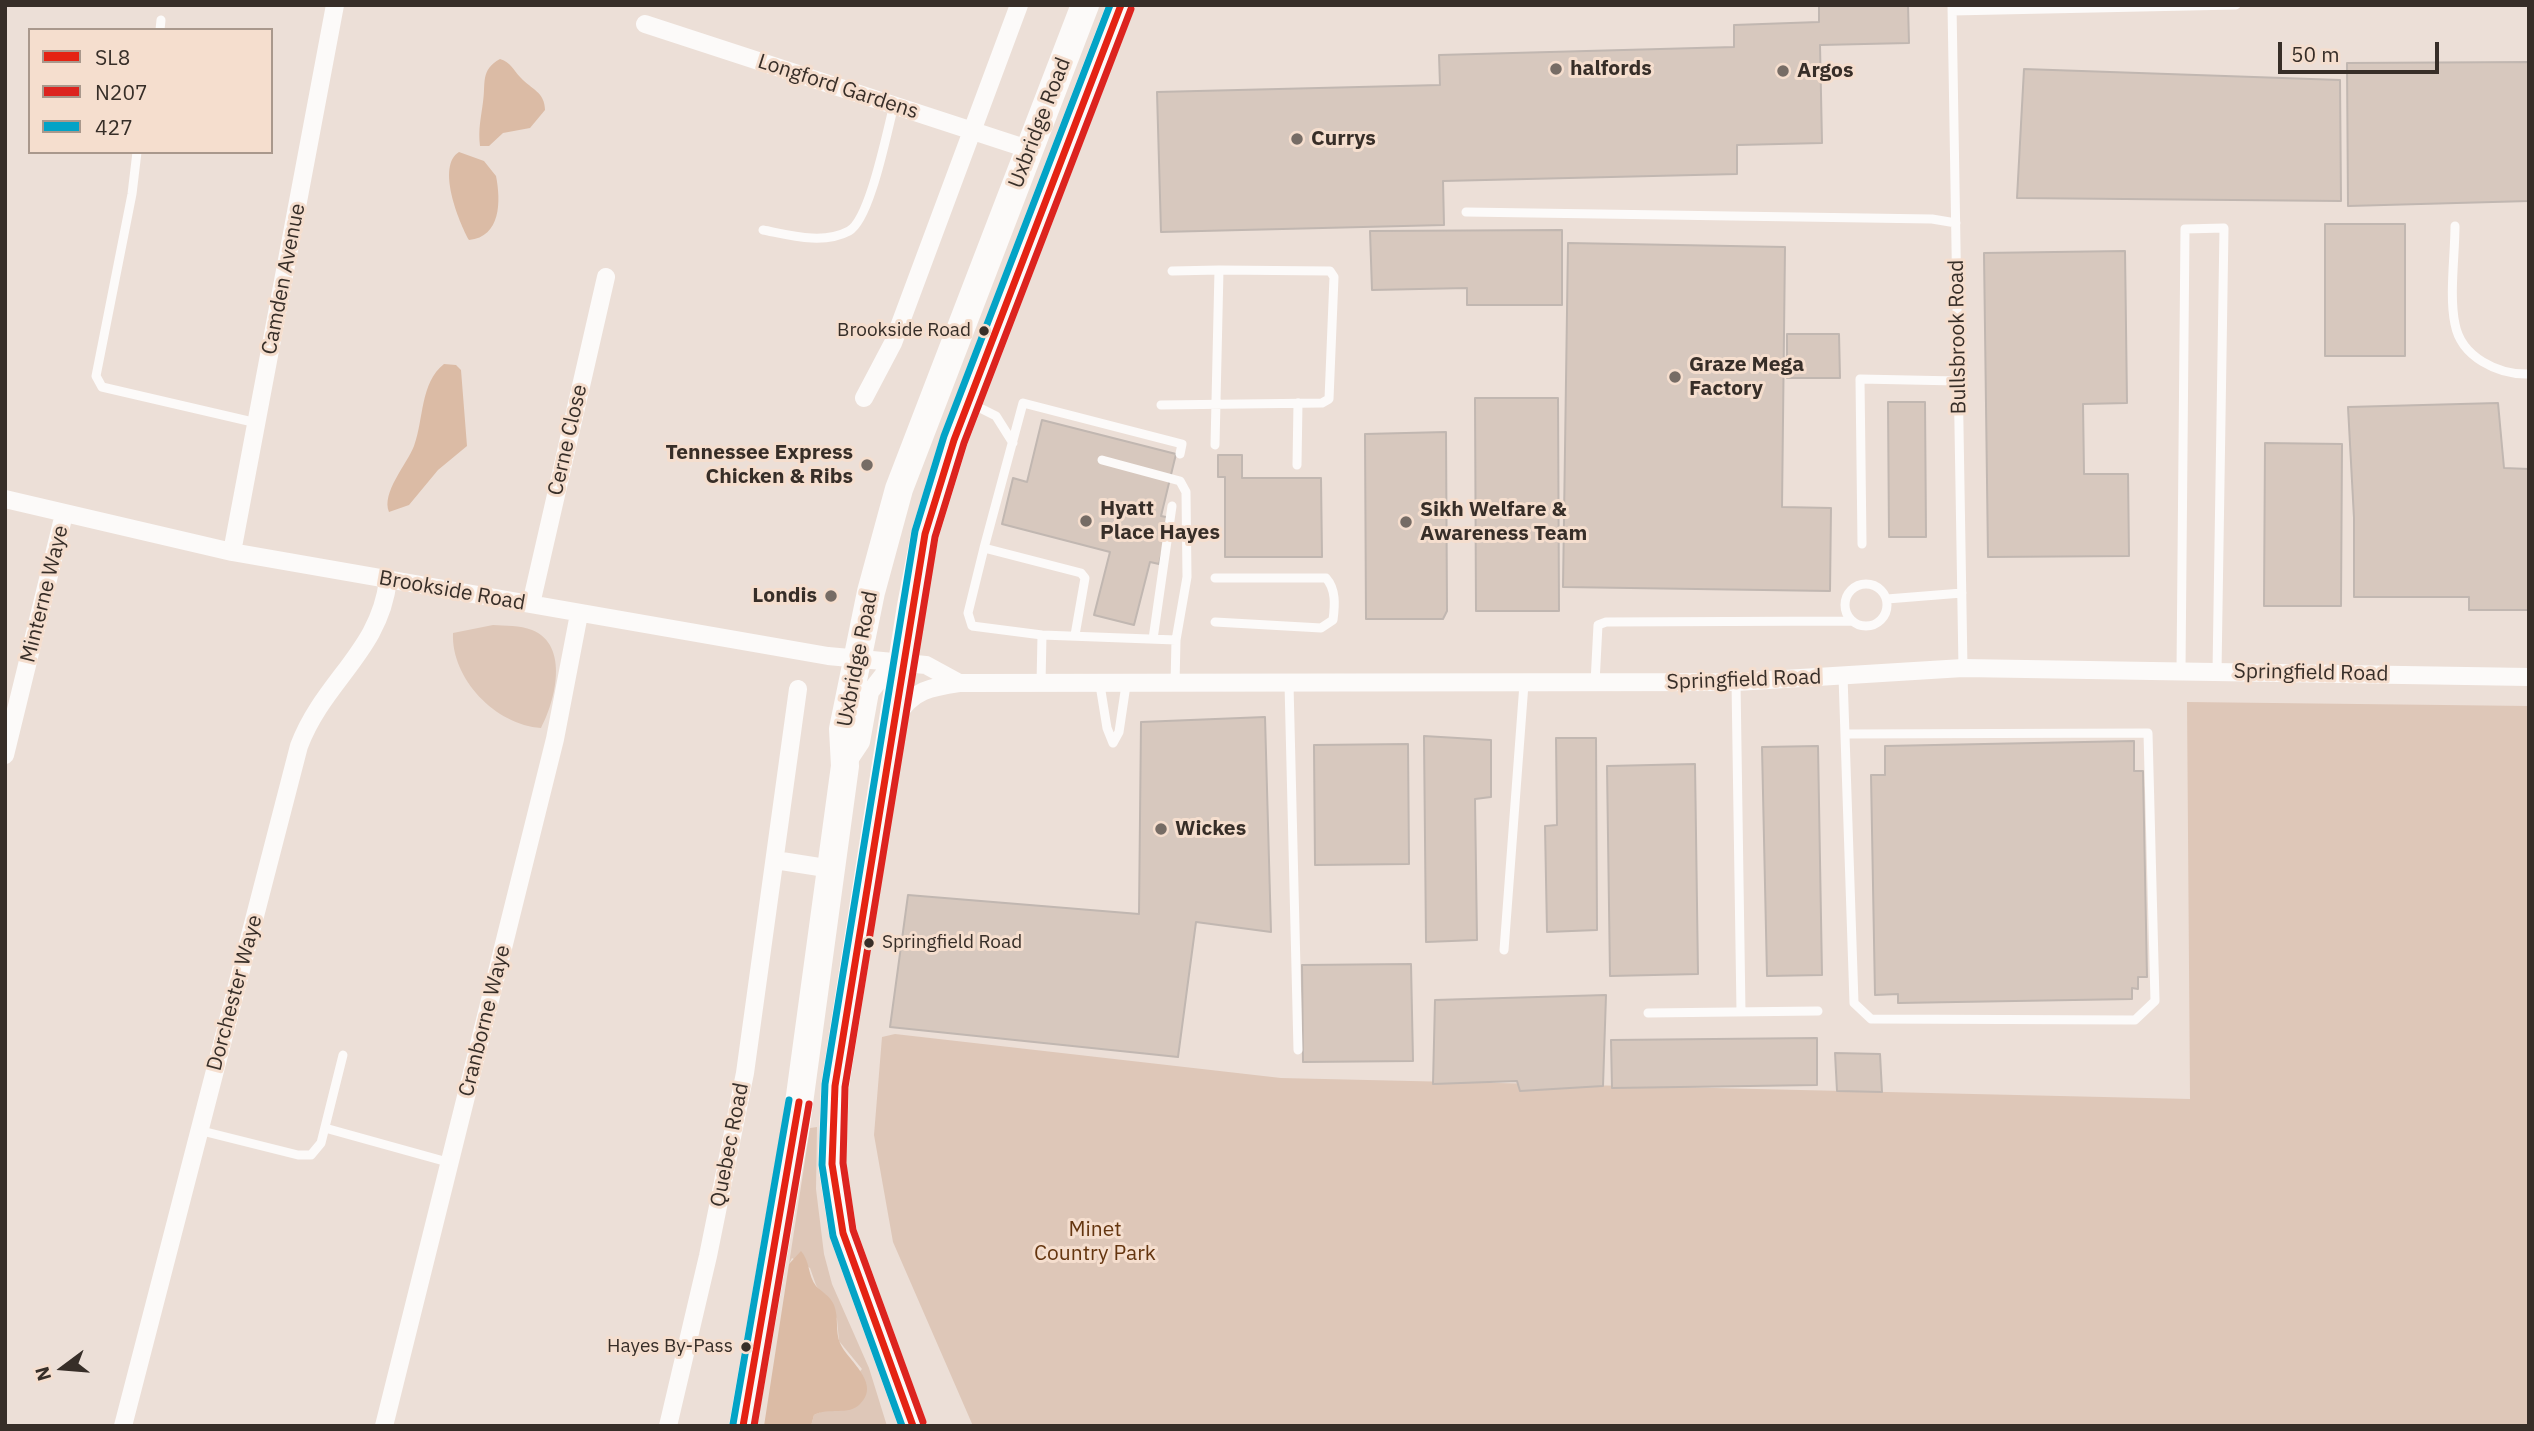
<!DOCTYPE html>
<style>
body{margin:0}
#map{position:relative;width:2534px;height:1431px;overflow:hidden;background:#ecdfd7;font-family:"IBM Plex Sans",sans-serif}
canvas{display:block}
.frame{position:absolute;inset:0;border:7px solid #372e28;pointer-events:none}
.legend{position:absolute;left:28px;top:28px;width:245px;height:126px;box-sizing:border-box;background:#f5dece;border:2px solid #a9988c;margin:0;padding:9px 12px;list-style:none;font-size:21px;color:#372e28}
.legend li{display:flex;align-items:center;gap:14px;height:35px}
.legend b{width:35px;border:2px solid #a9988c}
.north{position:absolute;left:28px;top:1333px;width:70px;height:70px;-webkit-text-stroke:5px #f5dece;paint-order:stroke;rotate:254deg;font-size:19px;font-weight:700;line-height:28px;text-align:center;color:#372e28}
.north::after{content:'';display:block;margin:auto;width:24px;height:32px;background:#372e28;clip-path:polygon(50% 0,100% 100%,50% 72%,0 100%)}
.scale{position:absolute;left:2278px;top:42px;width:161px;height:32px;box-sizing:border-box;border:4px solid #372e28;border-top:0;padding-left:9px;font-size:21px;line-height:24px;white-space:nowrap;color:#372e28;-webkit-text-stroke:5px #f5dece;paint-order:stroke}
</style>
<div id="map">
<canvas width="2534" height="1431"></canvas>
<div class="frame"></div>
<ul class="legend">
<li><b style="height:9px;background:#e42313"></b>SL8</li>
<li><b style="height:9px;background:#dc241f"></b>N207</li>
<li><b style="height:9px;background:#03a3c6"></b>427</li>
</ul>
<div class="north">N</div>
<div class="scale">50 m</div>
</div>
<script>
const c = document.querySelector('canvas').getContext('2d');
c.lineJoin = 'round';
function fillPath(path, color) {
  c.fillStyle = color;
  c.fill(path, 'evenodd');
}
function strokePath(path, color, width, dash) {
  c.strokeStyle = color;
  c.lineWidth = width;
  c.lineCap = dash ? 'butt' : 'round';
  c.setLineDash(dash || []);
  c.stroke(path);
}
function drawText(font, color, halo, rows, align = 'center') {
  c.font = font + ' "IBM Plex Sans",sans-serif';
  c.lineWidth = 6;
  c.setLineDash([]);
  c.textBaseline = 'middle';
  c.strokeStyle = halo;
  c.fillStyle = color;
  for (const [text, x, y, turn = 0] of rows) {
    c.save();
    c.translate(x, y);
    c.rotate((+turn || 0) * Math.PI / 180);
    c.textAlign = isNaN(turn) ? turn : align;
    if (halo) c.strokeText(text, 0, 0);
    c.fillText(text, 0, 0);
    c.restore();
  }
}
fillPath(new Path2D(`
 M493,625C505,626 520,625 532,630C570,645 555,702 541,728C496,725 451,679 453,633Z
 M2187,702L2529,706V1426H973L893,1242L874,1135L882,1037L895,1034L1281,1078L2190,1099Z
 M817,1127L816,1189L824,1254L832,1284L869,1368L887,1426H811L814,1415L827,1409L862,1369L839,1341L837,1319L816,1285L810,1268L792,1258L789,1264L810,1128Z`), '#dec7b8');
fillPath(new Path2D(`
 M500,59C512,63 512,69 521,78C531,89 545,92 545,110L530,128L503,133L489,146H480C478,129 481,118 483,102C486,83 480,70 500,59Z
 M459,152L484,161L496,176C501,201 501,237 469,240C459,222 436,166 459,152Z
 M444,364L456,365L461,370L467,446L438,470L409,505L389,512C381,493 407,464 414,446C424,419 420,383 444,364Z
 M801,1251C810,1261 808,1276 816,1286C822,1292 830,1296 834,1305C839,1317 835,1332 840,1343C847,1360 882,1383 860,1404C849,1416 828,1407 814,1415L811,1426H764L789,1264Z`), '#dbbba5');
const building = new Path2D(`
 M1819,5H1908L1909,43L1820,45L1822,143L1737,145V174L1443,181L1444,225L1161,232L1157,92L1440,85L1439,55L1734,47V25L1819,22Z
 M2529,62V201L2348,206L2347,63Z
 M2024,69L2340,80L2341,201L2017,198Z
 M2325,224H2405V356H2325Z
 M1562,230V305H1467V288L1372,290L1370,231Z
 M1568,243L1785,247L1782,507L1831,508L1830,591L1563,587Z
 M2125,251L2127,403L2083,404L2084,474H2128L2129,556L1988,557L1984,253Z
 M1787,334H1839L1840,378H1787Z
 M1475,398H1558L1559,611H1476Z
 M1888,402H1925L1926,537H1889Z
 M2498,403L2504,468L2529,469V610H2469V597H2354V518L2348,407Z
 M1042,420L1176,454L1161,516L1171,518L1159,564L1150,562L1134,625L1094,615L1110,552L1002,524L1013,478L1027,482Z
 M1446,432L1447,611L1443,619H1366L1365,434Z
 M2265,443L2342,444L2341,606H2264Z
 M1218,455H1242V478H1321L1322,557H1225V477H1218Z
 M1265,717L1271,932L1196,922L1178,1057L890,1027L908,895L1139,914L1141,722Z
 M1424,736L1491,740V797L1475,799L1477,940L1426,942Z
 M1556,738H1596L1597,930L1547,932L1545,826L1557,825Z
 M2134,741V771H2143L2147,977H2138V989L2132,988V999L1898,1003V994L1875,995L1871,775H1885V746Z
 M1408,744L1409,864L1315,865L1314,745Z
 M1818,746L1822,975L1767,976L1762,747Z
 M1695,764L1698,974L1610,976L1607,766Z
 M1411,964L1413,1061L1303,1062L1302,965Z
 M1606,995L1603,1086L1520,1091L1517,1081L1433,1084L1435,1000Z
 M1817,1038V1085L1612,1088L1611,1040Z
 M1835,1053L1880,1054L1882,1092L1837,1091Z`);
fillPath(building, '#d7c8be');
strokePath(building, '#c1b7b1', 2);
strokePath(new Path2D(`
 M1952,5L1963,668
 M1952,11L2236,5
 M160,30L161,20
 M137,152L132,194L96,376L102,387L257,423
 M1466,212L1932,219L1956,223
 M2455,226C2455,255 2449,296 2455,324C2461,357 2498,375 2529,374
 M763,230C789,235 823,245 849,231C870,220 887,131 894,105
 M1172,271L1219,270
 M972,404L996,416L1013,443
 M1161,405L1322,403L1329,399L1334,277L1330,271L1219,270L1215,445
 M1102,460L1180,481L1186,492L1187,577L1176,640
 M1297,465L1298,403
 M1862,544L1860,379L1958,381
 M984,548L1023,403L1182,444L1180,454
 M1845 605a21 21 0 1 1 42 0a21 21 0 1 1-42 0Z
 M1887,599L1962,593
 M1215,622L1321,628L1333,620C1335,605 1336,589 1326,578H1215
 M1075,635L1085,578L1081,573L984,548L968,613L972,626L1042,635L1176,640L1175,684
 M1153,639L1172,506
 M2181,671L2185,229L2224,228L2217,672
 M1843,676L1854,1003L1871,1019L2135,1020L2155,1001L2148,733L1846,734
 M1736,682L1741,1012
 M1595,683L1598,625L1606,622L1852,621
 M1041,684L1042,635
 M1289,684L1298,1050
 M1100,685L1107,728L1113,743
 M1113,743L1119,732L1126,685
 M1504,950L1524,684
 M1648,1013L1818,1011
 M325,1128L451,1163
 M198,1130L298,1155H311L321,1143L343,1055`), '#fcfaf9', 9);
strokePath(new Path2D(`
 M645,24L1031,150
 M864,398L893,343L1019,5
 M5,499L232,552L828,656L926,665L959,683
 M232,552L335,5
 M531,604L606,277
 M897,716C912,690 932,687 959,683L1736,682L1963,668L2529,677
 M5,755L64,514
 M845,766L861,742L870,692L884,674L903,661
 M775,860L832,869
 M123,1426L299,746C324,680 380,651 388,580
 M384,1426L555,739L579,614
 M668,1426L708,1256L745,1073L798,689`), '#fcfaf9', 18);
strokePath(new Path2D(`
 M743,1426L796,1125L845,766L843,729L871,592L899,489L1085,5
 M913,1426L843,1233L832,1164L835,1086L911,606L925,534L954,440L1121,5`), '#fcfaf9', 28);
strokePath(new Path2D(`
 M743,1426L799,1102
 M913,1426L843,1233L832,1164L835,1086L925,534L954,440L1121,5`), '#e42313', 7);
strokePath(new Path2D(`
 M923,1422L853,1230L843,1163L845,1087L935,537L964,443L1131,9
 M754,1426L809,1104`), '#dc241f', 7);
strokePath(new Path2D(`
 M733,1424L789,1100
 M902,1426L833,1236L822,1165L825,1084L915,531L944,436L1110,5`), '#03a3c6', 7);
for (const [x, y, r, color] of [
 [1556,69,7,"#766c65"],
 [1783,71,7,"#766c65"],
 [1297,139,7,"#766c65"],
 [984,331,6,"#372e28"],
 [1675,377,7,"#766c65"],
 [867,465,7,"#766c65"],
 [1086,521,7,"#766c65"],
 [1406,522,7,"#766c65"],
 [831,596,7,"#766c65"],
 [1161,829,7,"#766c65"],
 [869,943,6,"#372e28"],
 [746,1347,6,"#372e28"]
]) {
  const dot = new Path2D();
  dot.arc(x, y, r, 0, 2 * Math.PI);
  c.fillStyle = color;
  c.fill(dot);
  strokePath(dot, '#f5dece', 2.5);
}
drawText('19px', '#372e28', '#f5dece', [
 ["Brookside Road",971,331],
 ["Springfield Road",882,943,"left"],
 ["Hayes By-Pass",733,1347]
], 'right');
drawText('bold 21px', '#372e28', '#f5dece', [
 ["halfords",1570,69],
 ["Argos",1797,71],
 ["Currys",1311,139],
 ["Graze Mega",1689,365],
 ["Factory",1689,389],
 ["Tennessee Express",853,453,"right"],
 ["Chicken & Ribs",853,477,"right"],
 ["Hyatt",1100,509],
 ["Place Hayes",1100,533],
 ["Sikh Welfare &",1420,510],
 ["Awareness Team",1420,534],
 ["Londis",817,596,"right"],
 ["Wickes",1175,829]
], 'left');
drawText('21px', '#372e28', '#f5dece', [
 ["Longford Gardens",838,87,18],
 ["Uxbridge Road",1040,123,-69],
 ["Camden Avenue",284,279,-79],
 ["Bullsbrook Road",1958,337,-91],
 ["Cerne Close",568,440,-77],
 ["Brookside Road",452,591,10],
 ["Minterne Waye",45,594,-76],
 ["Uxbridge Road",858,659,-79],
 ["Springfield Road",2311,673,1],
 ["Springfield Road",1744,680,-2],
 ["Dorchester Waye",235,993,-75],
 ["Cranborne Waye",485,1021,-76],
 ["Quebec Road",730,1145,-79]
]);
drawText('21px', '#64350f', '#f5dece', [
 ["Minet",1095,1230],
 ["Country Park",1095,1254]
]);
</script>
